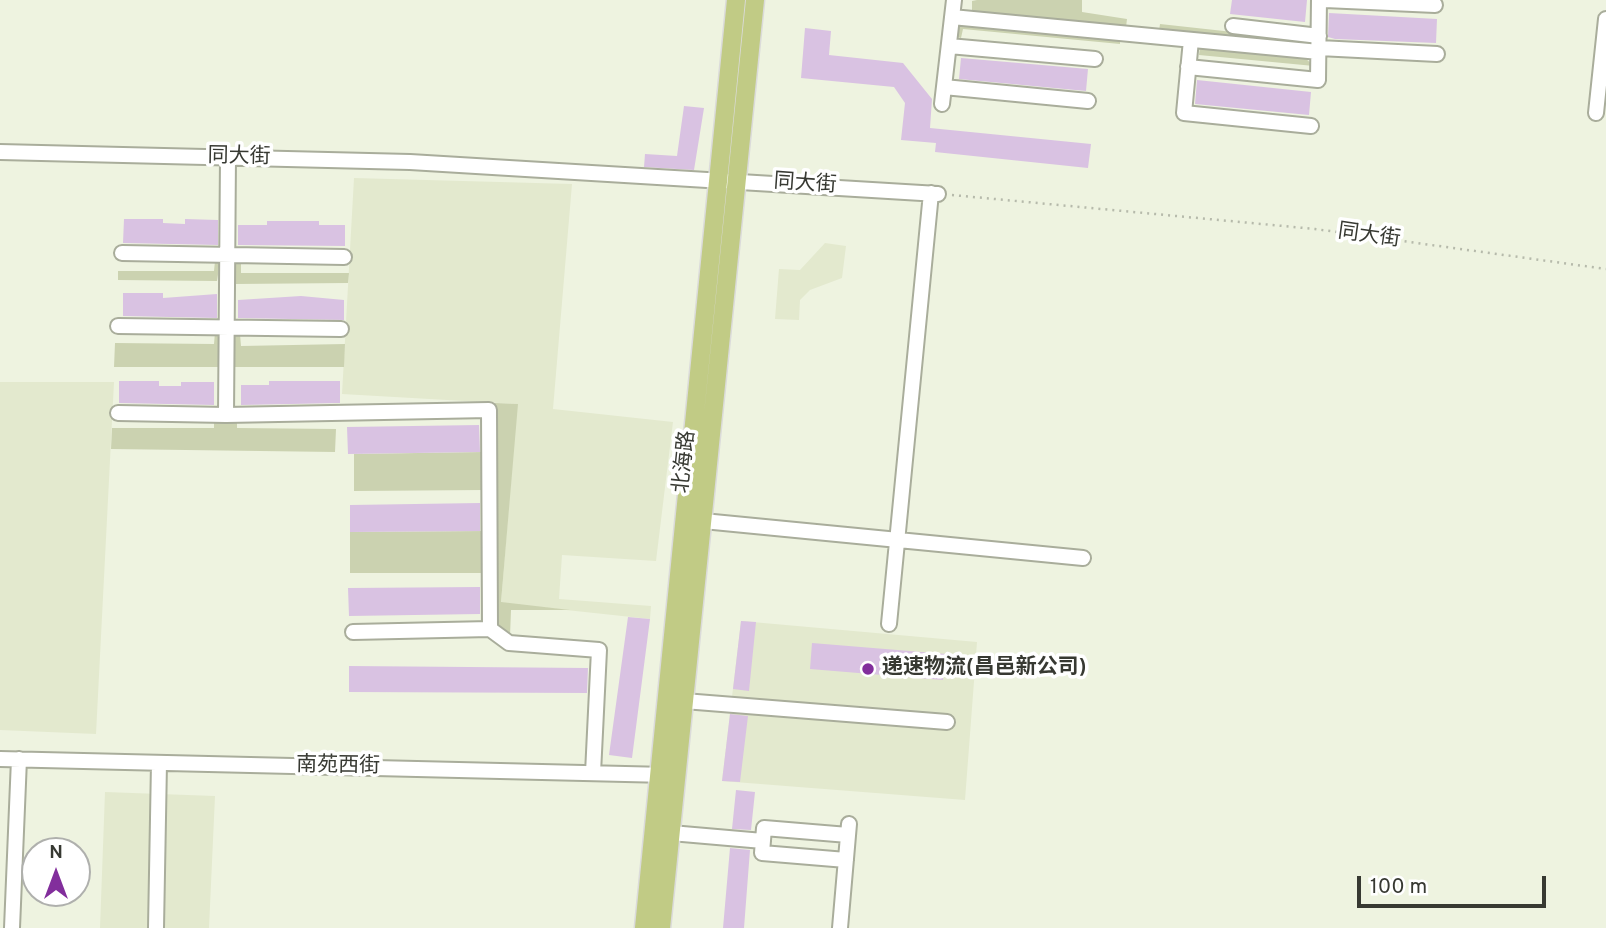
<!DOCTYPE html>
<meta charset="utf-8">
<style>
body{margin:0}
#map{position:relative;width:1606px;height:928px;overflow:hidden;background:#eef3e0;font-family:Overpass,sans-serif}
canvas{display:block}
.north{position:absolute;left:21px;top:837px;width:70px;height:70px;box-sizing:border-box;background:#fff;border:2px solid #afb0ad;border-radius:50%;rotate:0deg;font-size:19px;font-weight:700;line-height:28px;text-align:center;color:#373932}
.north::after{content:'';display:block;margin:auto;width:24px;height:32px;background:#822e9c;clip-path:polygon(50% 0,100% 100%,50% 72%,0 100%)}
.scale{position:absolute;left:1357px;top:876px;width:189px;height:32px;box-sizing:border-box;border:4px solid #373932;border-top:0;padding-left:9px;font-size:21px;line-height:24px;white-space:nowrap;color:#373932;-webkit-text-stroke:5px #fff;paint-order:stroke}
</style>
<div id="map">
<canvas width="1606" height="928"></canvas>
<div class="north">N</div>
<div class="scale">100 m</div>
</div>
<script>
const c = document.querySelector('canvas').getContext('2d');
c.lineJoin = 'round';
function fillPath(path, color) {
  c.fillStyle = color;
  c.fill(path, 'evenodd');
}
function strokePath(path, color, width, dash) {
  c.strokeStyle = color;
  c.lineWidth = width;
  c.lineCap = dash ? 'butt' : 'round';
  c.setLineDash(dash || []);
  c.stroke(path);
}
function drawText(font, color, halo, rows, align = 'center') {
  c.font = font + ' Overpass,"Noto Sans SC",sans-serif';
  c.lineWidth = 7;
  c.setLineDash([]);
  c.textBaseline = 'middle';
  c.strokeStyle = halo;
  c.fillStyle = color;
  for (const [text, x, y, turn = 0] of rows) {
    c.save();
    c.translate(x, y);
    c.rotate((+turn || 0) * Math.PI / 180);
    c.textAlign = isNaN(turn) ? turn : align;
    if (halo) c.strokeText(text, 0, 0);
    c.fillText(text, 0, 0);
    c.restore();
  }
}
fillPath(new Path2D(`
 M354,178L572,184L553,409L673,422L656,561L562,555L559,599L651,606L650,619L501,603L517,404L342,394Z
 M825,243L846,246L842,278L810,290L800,300L799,320L775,319L779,269L800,270Z
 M0,382H114L96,734L0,730Z
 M741,621L977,642L965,800L722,781Z
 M105,792L215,796L209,928H100Z`), '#e3e9ce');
fillPath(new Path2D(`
 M977,0H1082V12L1127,19L1126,27L972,13V1Z
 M959,24L1120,40V44L963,29L961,38L955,37V26Z
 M1160,24L1306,40L1309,43L1159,31Z
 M1200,47L1305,58L1314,66L1199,55Z
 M215,261H220L217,281L118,280V271H214Z
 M241,262V273H349L348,283L235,284L234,263Z
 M215,332L221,333L220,367H114L115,343L214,344Z
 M234,334H240L241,346L345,344L344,367H234Z
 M495,403L518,404L501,602L570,610H511L510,636L497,625Z
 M214,419H237V428L336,429L335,452L111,449L112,428H214Z
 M483,452L484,490L354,491V454Z
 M485,531L483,573H350V532Z`), '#cbd2b0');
fillPath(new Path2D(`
 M1232,0H1307L1305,22L1230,14Z
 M1329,13L1437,19L1436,43L1335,39L1328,37Z
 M805,28L831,31L829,55L903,63L932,99L930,128L1091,144L1088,168L935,152L936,143L901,140L905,103L894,87L801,78Z
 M961,58L1088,69L1086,91L959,79Z
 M1197,80L1311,92L1309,115L1195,104Z
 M684,106L704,108L694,170L644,167L645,154L677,156Z
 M124,219H163V223L185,224V219L218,220V245L123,243Z
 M267,221H319V225H345V246L238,245V225H267Z
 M123,293H163V298L217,294V318L123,316Z
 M301,296L344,300V320L238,318V300Z
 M119,381H159V386H181V382H214V405L119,403Z
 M269,381H340V403L241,405V385H269Z
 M479,425L480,452L348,454L347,427Z
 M480,503V531L350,532V505Z
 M480,587V614L349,616L348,588Z
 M628,617L650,619L632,758L609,755Z
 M741,621L756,622L749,691L733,689Z
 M812,643L946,654L943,680L810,669Z
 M349,666L588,668L587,693L349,692Z
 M730,714L748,716L740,782L722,781Z
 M736,790L755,792L751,830L732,829Z
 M730,848L750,850L744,928H723Z`), '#d9c2e2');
const minor = new Path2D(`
 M1325,0L1435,5
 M952,17L1319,52
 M1233,26L1319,36
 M1191,40L1184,113L1311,126
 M949,46L1095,59
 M1319,48L1437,54
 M1188,67L1318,80L1319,0
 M944,87L1088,101
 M942,104L954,0
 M1596,113L1606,19
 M0,152L410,162L938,194
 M228,157L226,415L489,410L490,629L509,643L599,650L593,773
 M122,253L344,257
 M118,326L341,329
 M118,413L226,415
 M693,520L1083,558
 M889,624L931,193
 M353,632L490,629
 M684,701L947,722
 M0,759L667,775
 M671,833L763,841
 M846,860L762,853L764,828L848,835
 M12,928L19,759
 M156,928L159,763
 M840,928L849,824`);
const major = new Path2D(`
 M644,928L736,0
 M661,928L755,0`);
strokePath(minor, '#a9ad9b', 18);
strokePath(major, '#dbdbda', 21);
strokePath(new Path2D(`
 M952,195L1315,229L1606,269`), '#b6baab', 2.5, [2, 5]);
strokePath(minor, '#fff', 14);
strokePath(major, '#c1cb85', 18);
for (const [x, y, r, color] of [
 [868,669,7,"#822e9c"]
]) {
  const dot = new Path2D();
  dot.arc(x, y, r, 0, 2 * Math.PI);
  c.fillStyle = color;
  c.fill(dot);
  strokePath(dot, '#fff', 2.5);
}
drawText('21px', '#373932', '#fff', [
 ["同大街",239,158,1],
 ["同大街",805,185,4],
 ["同大街",1369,237,8],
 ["北海路",686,462,-84],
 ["南苑西街",338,767,1]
]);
drawText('bold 21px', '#373932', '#fff', [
 ["递速物流(昌邑新公司)",882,669]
], 'left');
</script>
